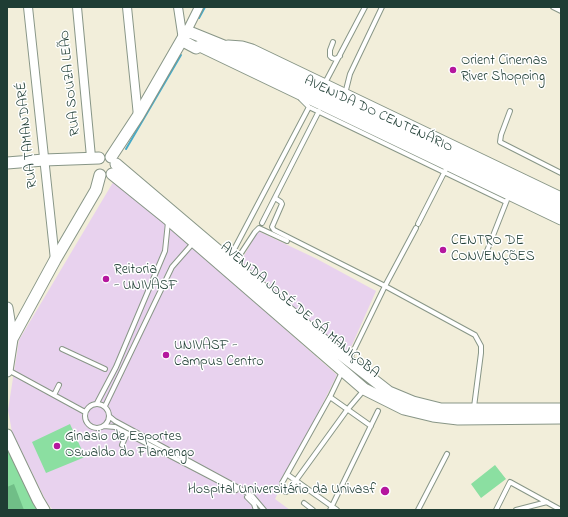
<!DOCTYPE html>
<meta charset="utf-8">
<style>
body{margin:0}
#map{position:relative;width:568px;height:517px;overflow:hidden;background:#f2eeda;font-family:"Indie Flower",sans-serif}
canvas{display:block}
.frame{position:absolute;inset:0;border:8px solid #1f3d34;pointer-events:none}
</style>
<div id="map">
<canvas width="568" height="517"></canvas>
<div class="frame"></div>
</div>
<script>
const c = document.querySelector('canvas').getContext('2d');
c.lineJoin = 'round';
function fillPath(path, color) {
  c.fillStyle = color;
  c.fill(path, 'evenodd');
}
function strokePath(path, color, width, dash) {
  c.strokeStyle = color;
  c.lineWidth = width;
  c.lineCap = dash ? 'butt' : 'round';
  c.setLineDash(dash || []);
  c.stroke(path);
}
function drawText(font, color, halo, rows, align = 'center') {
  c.font = font + ' "Indie Flower",sans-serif';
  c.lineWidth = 3;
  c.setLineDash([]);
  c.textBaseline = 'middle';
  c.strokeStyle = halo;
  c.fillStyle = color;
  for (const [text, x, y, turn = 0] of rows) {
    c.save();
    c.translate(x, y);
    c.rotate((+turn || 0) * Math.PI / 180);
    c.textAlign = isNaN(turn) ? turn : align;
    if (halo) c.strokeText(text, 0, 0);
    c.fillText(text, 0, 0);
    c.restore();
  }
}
fillPath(new Path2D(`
 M115,179L337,375L275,499L290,510H53L47,503L12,432L8,410L19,340Z
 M258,231L317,259L376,291L348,354L241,261Z`), '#e8d2ee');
fillPath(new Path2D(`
 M70,424L85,457L46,473L32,442Z
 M7,439L43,510H7Z
 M495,465L506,479L481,498L471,484Z`), '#8bdfa1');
fillPath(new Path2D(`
 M14,484L24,510H7V487Z`), '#70be87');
strokePath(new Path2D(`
 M199,18L205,7
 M126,149L181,55`), '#48aac7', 2);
const lane = new Path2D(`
 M553,7L561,11
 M333,42L330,50V56C333,60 337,59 340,56
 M325,83L365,7
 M345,94L350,74L382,7
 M301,99L309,107L506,202
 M510,111L501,135L500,142L561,173
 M275,198L281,202L282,204L272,227L274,230L385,286L475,335L481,346V353L474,407
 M262,223L319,111
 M418,224L446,169
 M485,256L507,200
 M229,259L309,107
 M234,264L255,232L259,228L287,241
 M62,349L105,369
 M349,360L385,286L416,228
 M8,370L85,412
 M342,372L330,397L282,483V490L286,492L289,490L347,410L364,390
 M54,395L59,385
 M330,397L371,426
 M97,403L116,367L165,251L168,222
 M85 416a12 12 0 1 1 24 0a12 12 0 1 1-24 0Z
 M105,406L172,267L194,242
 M109,416L115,421L246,492L253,497L264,510
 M104,426L115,427L236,490
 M122,445L127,433
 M288,475L337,510
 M247,497L254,504L256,510
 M304,503L313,510
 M330,510L378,411
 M418,510L447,454
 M496,510L510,482L561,510
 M516,510L547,502`);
const street = new Path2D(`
 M28,7L55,260
 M77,7L91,157
 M127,7L138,116
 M178,7L183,40
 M187,31L199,7`);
const secondary = new Path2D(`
 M183,41L196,48L200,46L561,219
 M228,46L242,47L252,50L561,198
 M111,157L138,116L187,31L224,46L561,209
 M7,163L44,160L99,158
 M116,164L334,349L389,392L413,402L441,409H561
 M112,174L169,220L364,389L404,409L433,416L458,419L561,418
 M7,308L12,339L7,371
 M7,348L55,260L96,190L100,175
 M7,435L38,500L44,510`);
strokePath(lane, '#889687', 6);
strokePath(street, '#889687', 10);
strokePath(secondary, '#889687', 13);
strokePath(lane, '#fff', 4);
strokePath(street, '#fff', 8);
strokePath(secondary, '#fff', 11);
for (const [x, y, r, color] of [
 [453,70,4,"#b5179e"],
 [443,250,4,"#b5179e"],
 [106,279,4,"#b5179e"],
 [166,355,4,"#b5179e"],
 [57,446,4,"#b5179e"],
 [385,491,5,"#b5179e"]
]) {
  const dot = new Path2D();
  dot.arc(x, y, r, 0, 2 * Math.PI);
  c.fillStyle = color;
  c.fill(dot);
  strokePath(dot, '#fff', 1.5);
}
drawText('14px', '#1f3d34', '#fff', [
 ["Orient Cinemas",461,62],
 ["River Shopping",461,78],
 ["CENTRO DE",451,242],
 ["CONVENÇÕES",451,258],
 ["Reitoria",114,271],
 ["- UNIVASF",114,287],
 ["UNIVASF -",174,347],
 ["Campus Centro",174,363],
 ["Ginasio de Esportes",65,438],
 ["Oswaldo do Flamengo",65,454],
 ["Hospital Universitário da Univasf",376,491,"right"]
], 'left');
drawText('14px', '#1f3d34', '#fff', [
 ["RUA SOUZA LEÃO",71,83,-96],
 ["AVENIDA DO CENTENÁRIO",378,115,25],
 ["RUA TAMANDARÉ",28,135,-96],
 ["AVENIDA JOSÉ DE SÁ MANIÇOBA",299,311,40]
]);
</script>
